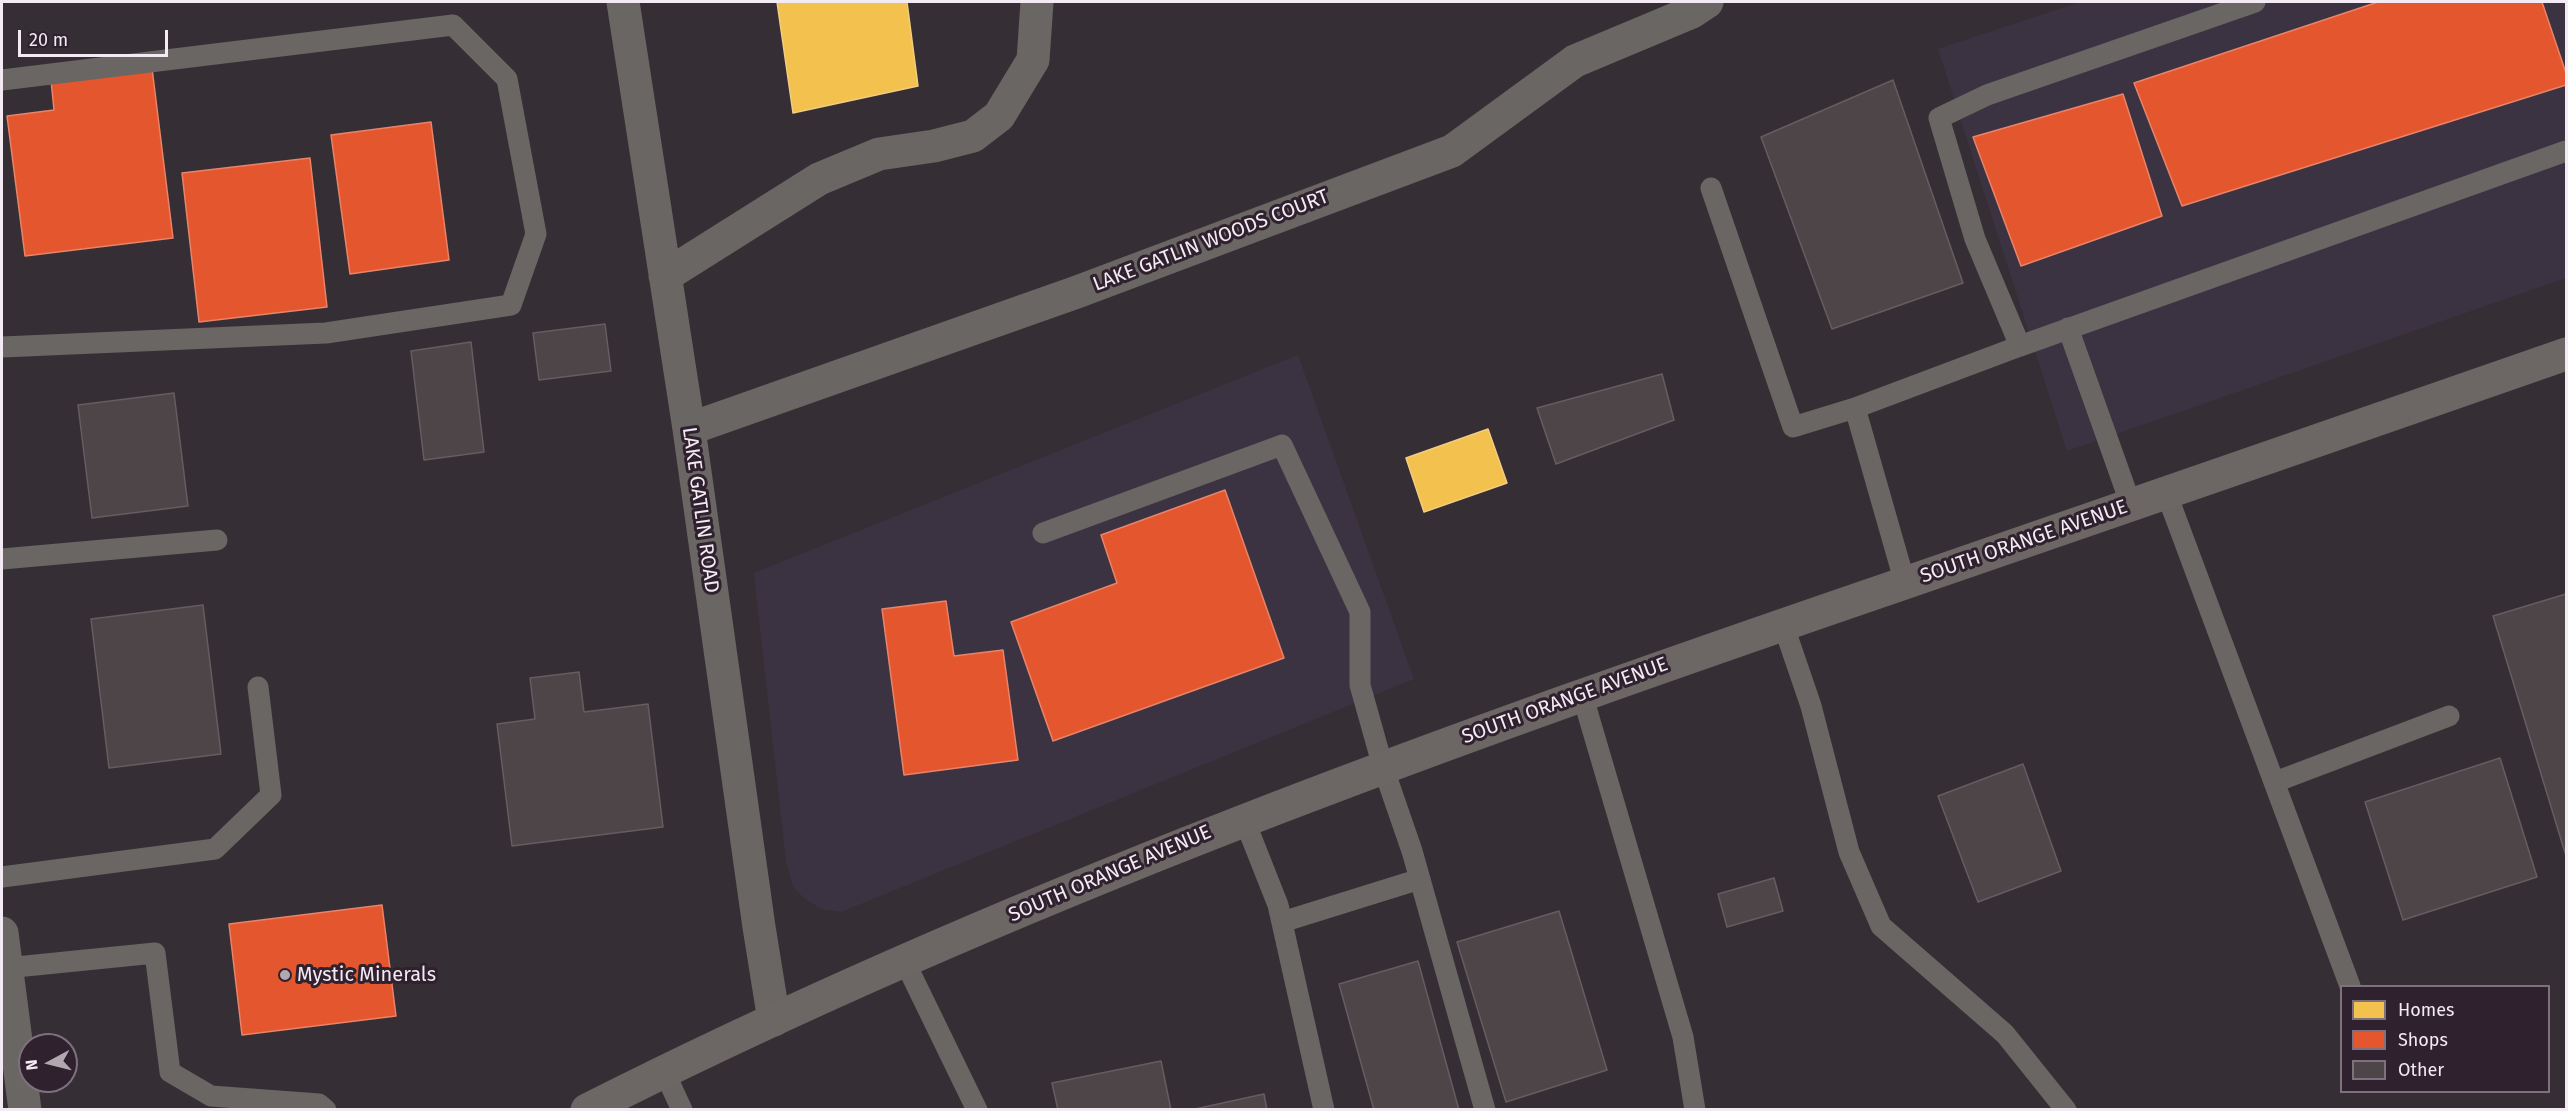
<!DOCTYPE html>
<style>
body{margin:0}
#map{position:relative;width:2568px;height:1111px;overflow:hidden;background:#362e35;font-family:"Fira Sans",sans-serif}
canvas{display:block}
.frame{position:absolute;inset:0;border:3px solid #f4eaf3;pointer-events:none}
.legend{position:absolute;left:2340px;top:985px;width:210px;height:108px;box-sizing:border-box;background:#2f212e;border:2px solid #7e717d;margin:0;padding:8px 10px;list-style:none;font-size:18px;color:#f4eaf3}
.legend li{display:flex;align-items:center;gap:12px;height:30px}
.legend b{width:30px;border:2px solid #7e717d}
.north{position:absolute;left:18px;top:1033px;width:60px;height:60px;box-sizing:border-box;background:#2f212e;border:2px solid #7e717d;border-radius:50%;rotate:263deg;font-size:16px;font-weight:700;line-height:24px;text-align:center;color:#f4eaf3}
.north::after{content:'';display:block;margin:auto;width:21px;height:27px;background:#b2a8b0;clip-path:polygon(50% 0,100% 100%,50% 72%,0 100%)}
.scale{position:absolute;left:18px;top:30px;width:150px;height:27px;box-sizing:border-box;border:3px solid #f4eaf3;border-top:0;padding-left:8px;font-size:18px;line-height:21px;white-space:nowrap;color:#f4eaf3;-webkit-text-stroke:4px #2f212e;paint-order:stroke}
</style>
<div id="map">
<canvas width="2568" height="1111"></canvas>
<div class="frame"></div>
<ul class="legend">
<li><b style="height:16px;background:#f2c14e"></b>Homes</li>
<li><b style="height:16px;background:#e4572e"></b>Shops</li>
<li><b style="height:16px;background:#4d4548"></b>Other</li>
</ul>
<div class="north">N</div>
<div class="scale">20 m</div>
</div>
<script>
const c = document.querySelector('canvas').getContext('2d');
c.lineJoin = 'round';
function fillPath(path, color) {
  c.fillStyle = color;
  c.fill(path, 'evenodd');
}
function strokePath(path, color, width, dash) {
  c.strokeStyle = color;
  c.lineWidth = width;
  c.lineCap = dash ? 'butt' : 'round';
  c.setLineDash(dash || []);
  c.stroke(path);
}
function drawText(font, color, halo, rows, align = 'center') {
  c.font = font + ' "Fira Sans",sans-serif';
  c.lineWidth = 6;
  c.setLineDash([]);
  c.textBaseline = 'middle';
  c.strokeStyle = halo;
  c.fillStyle = color;
  for (const [text, x, y, turn = 0] of rows) {
    c.save();
    c.translate(x, y);
    c.rotate((+turn || 0) * Math.PI / 180);
    c.textAlign = isNaN(turn) ? turn : align;
    if (halo) c.strokeText(text, 0, 0);
    c.fillText(text, 0, 0);
    c.restore();
  }
}
fillPath(new Path2D(`
 M2080,2H2566V278L2067,451L1938,49Z
 M1298,355L1414,679L841,912L822,909L805,899L793,887L786,861L754,573Z`), '#3c3342');
const homes = new Path2D(`
 M777,2H907L918,86L793,113Z
 M1488,429L1507,483L1424,512L1406,458Z`);
fillPath(homes, '#f2c14e');
strokePath(homes, '#f3cd80', 1.5);
const shops = new Path2D(`
 M2378,2H2542L2566,73V85L2182,206L2134,83Z
 M152,68L173,238L25,256L7,116L54,110L51,80Z
 M2123,94L2162,216L2021,266L1973,137Z
 M431,122L449,260L350,274L331,135Z
 M310,158L327,307L199,322L182,173Z
 M1225,490L1284,658L1053,741L1011,622L1117,583L1101,535Z
 M946,601L954,656L1003,650L1018,760L904,775L882,609Z
 M382,905L396,1016L242,1035L229,924Z`);
fillPath(shops, '#e4572e');
strokePath(shops, '#e98369', 1.5);
const building = new Path2D(`
 M1893,80L1963,283L1832,329L1761,137Z
 M605,324L611,371L539,380L533,333Z
 M471,342L484,452L424,460L411,351Z
 M1662,374L1674,420L1556,464L1537,408Z
 M174,393L188,506L92,518L78,405Z
 M2566,594V856L2493,616Z
 M203,605L221,754L109,768L91,619Z
 M579,672L584,712L648,704L663,827L512,846L497,724L535,719L530,678Z
 M2500,758L2537,877L2403,920L2365,802Z
 M2023,764L2061,871L1978,902L1938,796Z
 M1774,878L1783,911L1727,927L1718,894Z
 M1559,911L1607,1070L1506,1102L1457,942Z
 M1418,961L1459,1110H1374L1339,984Z
 M1161,1061L1171,1110H1058L1052,1083Z
 M1264,1094L1267,1110H1196L1195,1109Z`);
fillPath(building, '#4d4548');
strokePath(building, '#655d5f', 1.5);
strokePath(new Path2D(`
 M2255,2L1987,95L1939,118L1975,239L2020,346L2566,151
 M2,80L453,25L507,79L536,234L511,305L326,333L2,347
 M1711,188L1793,427L1855,408
 M2068,328L2131,505
 M2166,492L2350,986
 M1043,533L1282,445L1360,612V685L1383,767L1412,851L1485,1110
 M2,559L217,540
 M1905,583L1855,408L2020,346
 M1783,624L1811,706L1849,852L1881,926L2005,1034L2066,1110
 M1582,694L1683,1037L1695,1110
 M2275,782L2449,716
 M1244,819L1278,905L1324,1110
 M2,877L215,849L271,795L258,687
 M1282,922L1420,879
 M905,962L977,1110
 M6,968L155,953L170,1072L211,1096L319,1104L326,1110
 M664,1071L682,1110`), '#6a6664', 21);
strokePath(new Path2D(`
 M623,2L689,429L759,927L774,1020
 M665,276L819,179L879,154L934,146L973,136L999,116L1033,60L1037,2
 M689,429L1077,292L1452,151L1575,61L1692,12L1707,2`), '#6a6664', 33);
strokePath(new Path2D(`
 M2,933L25,1110`), '#6a6664', 33);
strokePath(new Path2D(`
 M587,1110C1010,896 1455,737 1902,584C2123,508 2345,431 2566,354`), '#6c6665', 33);
for (const [x, y, r, color] of [
 [285,975,6,"#b2a8b0"]
]) {
  const dot = new Path2D();
  dot.arc(x, y, r, 0, 2 * Math.PI);
  c.fillStyle = color;
  c.fill(dot);
  strokePath(dot, '#2f212e', 2);
}
drawText('20px', '#f4eaf3', '#2f212e', [
 ["LAKE GATLIN WOODS COURT",1211,241,-21],
 ["LAKE GATLIN ROAD",700,510,82],
 ["SOUTH ORANGE AVENUE",2024,542,-19],
 ["SOUTH ORANGE AVENUE",1565,701,-20],
 ["SOUTH ORANGE AVENUE",1110,874,-23]
]);
drawText('20px', '#f4eaf3', '#2f212e', [
 ["Mystic Minerals",297,975]
], 'left');
</script>
